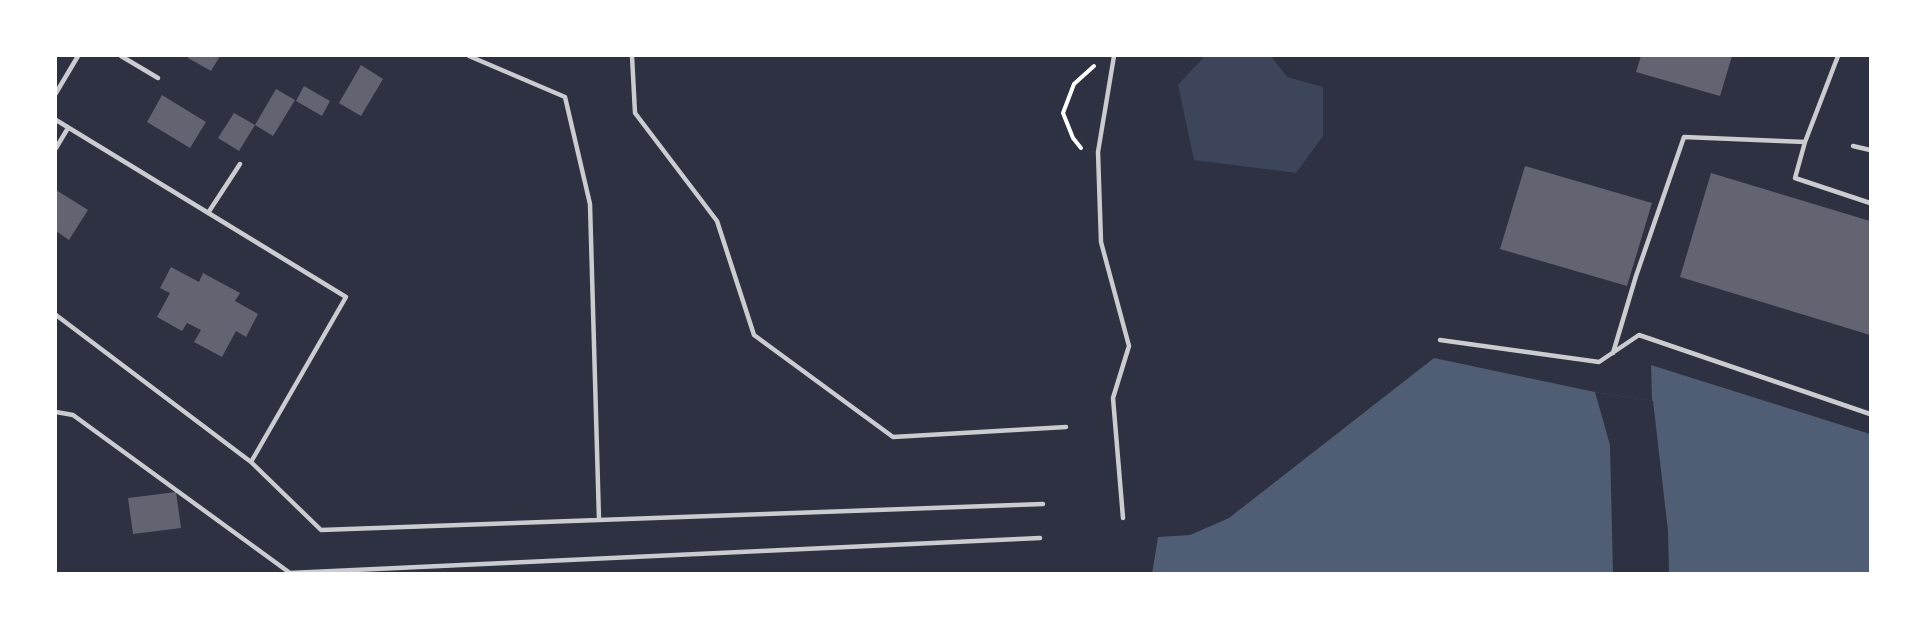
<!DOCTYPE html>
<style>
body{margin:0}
#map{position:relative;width:1926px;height:629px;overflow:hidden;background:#2d3142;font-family:Barlow,sans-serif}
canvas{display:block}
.frame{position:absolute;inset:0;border:57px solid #fff;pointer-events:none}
</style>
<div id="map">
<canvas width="1926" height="629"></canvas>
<div class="frame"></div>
</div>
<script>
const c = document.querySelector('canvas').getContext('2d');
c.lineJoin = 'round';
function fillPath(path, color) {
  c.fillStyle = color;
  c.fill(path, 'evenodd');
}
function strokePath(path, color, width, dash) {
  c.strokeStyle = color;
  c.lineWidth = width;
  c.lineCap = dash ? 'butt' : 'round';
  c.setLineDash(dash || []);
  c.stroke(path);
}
fillPath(new Path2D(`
 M1205,56H1271L1287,77L1323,87V136L1296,173L1194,160L1178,85Z`), '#3c4559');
fillPath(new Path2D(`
 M1434,358L1595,392L1652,401L1651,365L1870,434V573L1152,574L1158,537L1190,535L1229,518Z`), '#4f5d75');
fillPath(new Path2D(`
 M1595,392L1653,401L1668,531L1669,573H1613L1610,445Z`), '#2d3142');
fillPath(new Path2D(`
 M189,56H220L211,71L188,58Z
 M1641,56H1732L1720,96L1636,72Z
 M361,65L383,79L361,116L339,103Z
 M304,86L330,101L322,116L296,101Z
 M276,89L295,100L273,136L255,125Z
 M162,95L206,122L190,148L147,122Z
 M234,113L255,125L239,151L218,138Z
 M1525,166L1652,203L1627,286L1500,249Z
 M1711,173L1870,221V335L1680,277Z
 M56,190L88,210L69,240L56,231Z
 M171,267L199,282L203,273L240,293L235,301L258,314L246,337L236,331L222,357L194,342L201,330L187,323L182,331L157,317L170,293L160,288Z
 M176,492L181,528L133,534L128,498Z`), '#626471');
strokePath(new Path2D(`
 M1081,148L1073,138L1063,113L1074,84L1094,66`), '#fff', 4);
strokePath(new Path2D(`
 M121,56L158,78
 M469,56L565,97L590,204L599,520
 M632,56L635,113L717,221L754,335L893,437L1066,427
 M1114,56L1098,152L1101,242L1129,346L1113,398L1123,518
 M56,93L78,56
 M56,120L346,297L251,462
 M1805,142L1795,178L1870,203
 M1853,146L1870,150
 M56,148L68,128
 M208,213L240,164
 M56,315L251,462L321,530L1043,504
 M1440,340L1599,362L1639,335L1870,414
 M1613,353L1636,276L1684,137L1805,142L1838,56
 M56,412L73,415L290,573L1040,538`), '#caccd0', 4.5);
</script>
